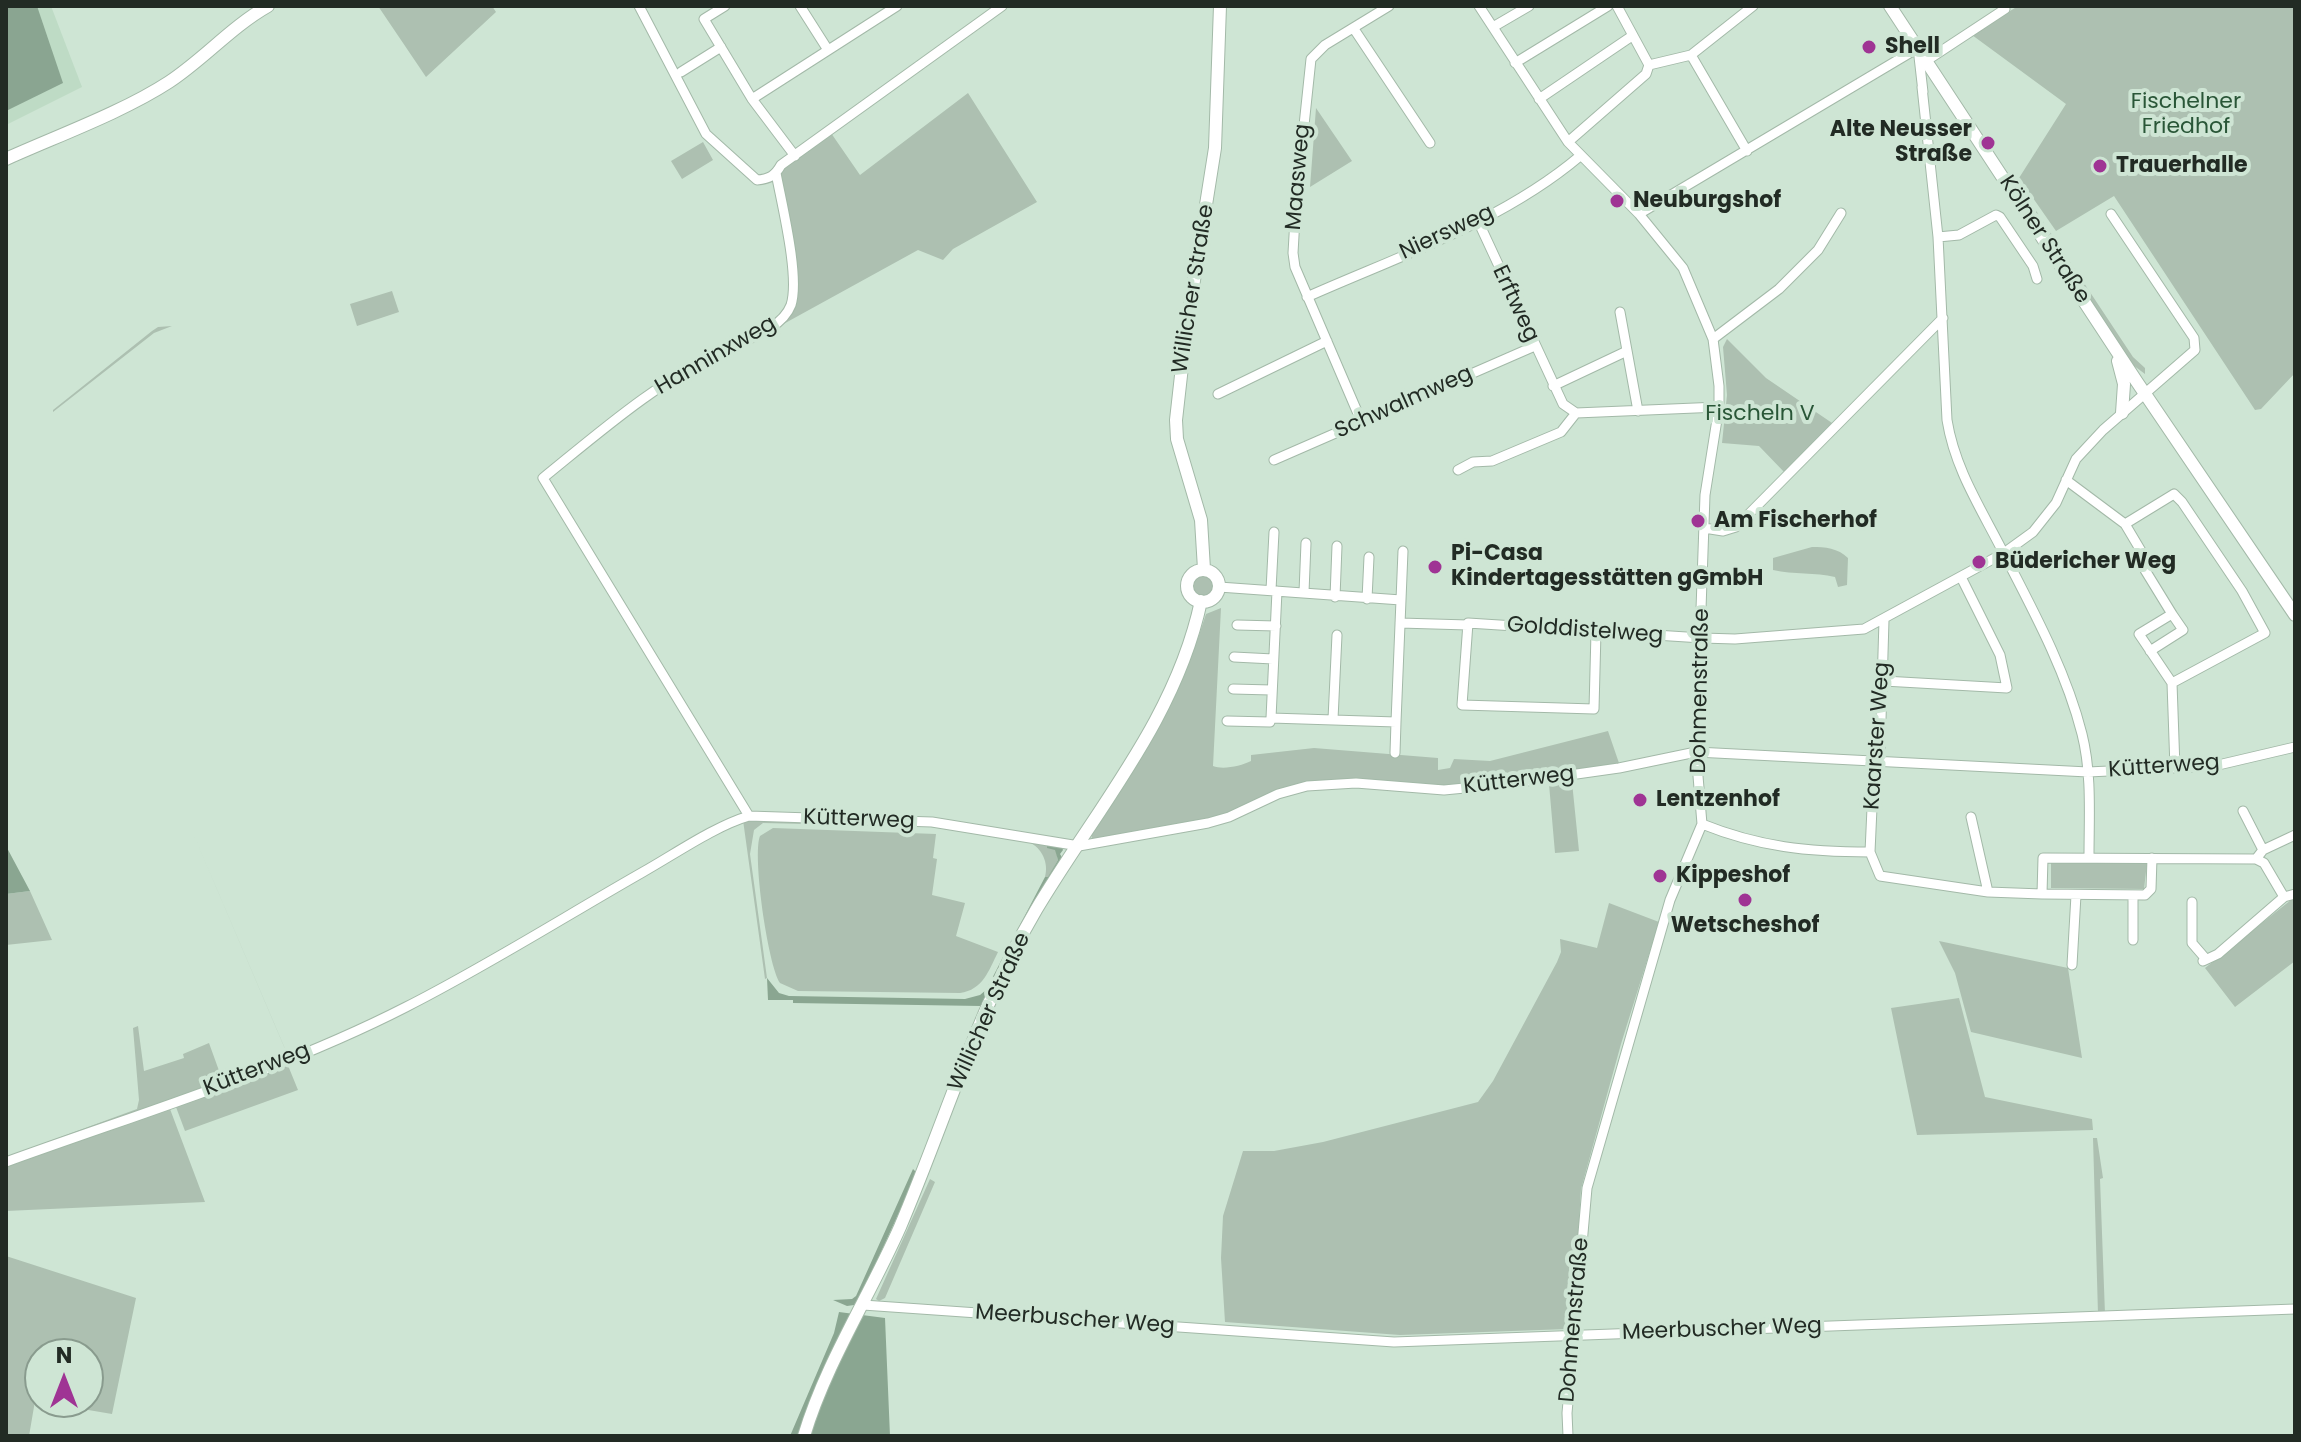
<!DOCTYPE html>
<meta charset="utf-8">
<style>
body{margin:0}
#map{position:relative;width:2301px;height:1442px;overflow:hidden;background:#cee5d4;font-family:Poppins,sans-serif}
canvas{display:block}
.frame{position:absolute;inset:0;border:8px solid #222b24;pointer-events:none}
.north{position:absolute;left:24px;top:1338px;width:80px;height:80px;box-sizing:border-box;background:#cee5d4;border:2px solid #899b8e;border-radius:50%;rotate:0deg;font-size:22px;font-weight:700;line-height:32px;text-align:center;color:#222b24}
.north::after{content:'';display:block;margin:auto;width:28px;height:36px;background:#9f3494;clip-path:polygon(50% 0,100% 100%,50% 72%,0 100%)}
</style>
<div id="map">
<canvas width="2301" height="1442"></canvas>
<div class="frame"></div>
<div class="north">N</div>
</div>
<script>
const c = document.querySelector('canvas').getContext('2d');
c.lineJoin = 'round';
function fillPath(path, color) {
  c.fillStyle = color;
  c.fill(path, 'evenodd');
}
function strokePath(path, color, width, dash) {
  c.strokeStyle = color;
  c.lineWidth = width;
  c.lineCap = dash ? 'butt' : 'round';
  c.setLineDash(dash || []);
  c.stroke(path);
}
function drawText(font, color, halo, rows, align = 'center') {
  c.font = font + ' Poppins,sans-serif';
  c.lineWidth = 8;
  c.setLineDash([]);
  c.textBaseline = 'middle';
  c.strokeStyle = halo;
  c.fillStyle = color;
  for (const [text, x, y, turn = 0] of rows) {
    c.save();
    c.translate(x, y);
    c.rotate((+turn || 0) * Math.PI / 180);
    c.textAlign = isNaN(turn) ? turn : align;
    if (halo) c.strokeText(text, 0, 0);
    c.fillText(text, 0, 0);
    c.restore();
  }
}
fillPath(new Path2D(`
 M6,6H51L82,87L6,125Z`), '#bedbc5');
fillPath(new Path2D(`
 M378,6H492L496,12L426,77Z
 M2018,6H2295V373L2261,409L2255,410L2114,196L2056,231L2019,178L2066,104L1972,35Z
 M968,93L1037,202L953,249L943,260L918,250L778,327L796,299L780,173L784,167L831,133L860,175Z
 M1316,108L1352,161L1310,187Z
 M703,142L713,160L682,179L671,161Z
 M2014,186L2023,191L2133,357L2145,368V374L2133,365Z
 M392,291L399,312L357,326L350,304Z
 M172,326L154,333L53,412V410L152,331L158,327Z
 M1727,339L1766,378L1835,425L1786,474L1759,446L1722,443L1727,395L1723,347Z
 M1812,547C1825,547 1838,548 1848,558L1847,585L1838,587L1835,577C1815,572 1794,575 1773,570V558Z
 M1191 585a12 12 0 1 1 24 0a12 12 0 1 1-24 0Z
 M1221,608L1213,766C1223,770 1241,766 1251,761V755L1314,748L1438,758V770L1450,768L1454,759L1490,761L1608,731L1620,766L1451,787L1323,782L1217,819L1092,839L1091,833L1198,638L1206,614Z
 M1572,782L1579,851L1555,853L1549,784Z
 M743,820L909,822L1047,842L1056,850L1058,860L1048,878L1045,877C1049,863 1042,848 1029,842L931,827L763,823L754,830L750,854L767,978L765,979Z
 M190,826L286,1051L293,1053L341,1035L406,1003L595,896L450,981L369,1024L288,1056Z
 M773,828L936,834L933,858L937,859L932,895L965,903L956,936L998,952C989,970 983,990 960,993L798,991L780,983C768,965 752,855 760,836Z
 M2051,862L2147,863L2144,889L2051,888Z
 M30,891L52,940L6,945V894Z
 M2295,899V961L2235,1007L2205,968L2291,900Z
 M1609,903L1659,922L1621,1044L1581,1189L1573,1322L1568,1329L1400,1335L1225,1322L1221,1258L1223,1216L1243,1151H1274L1323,1142L1478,1102L1493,1081L1557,962L1561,952L1560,939L1597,948Z
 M1939,941L2068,968L2082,1058L1971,1032L1955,973Z
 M1959,998L1985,1097L2092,1119L2093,1130L1917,1135L1891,1008Z
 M138,1026L144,1071L184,1058L183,1054L209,1043L222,1079L279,1059L281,1055V1057L279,1061L6,1160V1157L137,1109L139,1100L133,1028Z
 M287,1063L298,1090L185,1131L176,1107L178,1104Z
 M166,1107L170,1109L205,1202L6,1211V1164Z
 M2093,1138H2097L2103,1178L2100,1179L2105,1314H2098Z
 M930,1179L935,1182L885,1298L879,1301L876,1299Z
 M6,1256L136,1298L112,1414L35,1401L29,1436H6ZM40,1354H88V1402H40Z`), '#adc0b1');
fillPath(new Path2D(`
 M1047,842L1061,845L1063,850L1060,854L1064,861L981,1006L793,1003V1000H768L767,978L779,993L789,996L965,999L980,995L986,990L1045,877H1048L1058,860L1055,850L1047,848Z
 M6,846L30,891L6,894Z
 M913,1169L917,1173L861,1296L854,1305L847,1306L833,1300L852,1299L856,1296Z
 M839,1312L885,1318L890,1436H790L834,1333Z`), '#8aa691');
fillPath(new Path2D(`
 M6,6H37L63,83L6,111Z`), '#8aa591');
const street = new Path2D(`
 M639,6L706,134L757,180C769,179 775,176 781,165L1002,6
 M725,6L704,19L752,99L795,156
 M800,6L828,50
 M1479,6L1568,142L1639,214L1683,268L1713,339L1719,386V407L1705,495L1696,752L1702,824L1670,900L1587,1188L1567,1413L1568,1436
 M1617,6L1649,65L1691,55L1747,151
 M1493,27L1529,6
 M1354,29L1430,143
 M1691,55L1753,6
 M1926,61L2005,9
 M1515,63L1608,6
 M681,72L721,47
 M1922,87L1938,237L1947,420C1955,470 1982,510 2004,554C2034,612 2066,671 2082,734C2092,774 2089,816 2089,856
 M752,99L897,6
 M1539,99L1632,36
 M1568,142L1646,74L1649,65
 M1639,214L1918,48L1923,92
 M1478,221L1563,404L1576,413L1719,407
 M1938,237L1959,235L1996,215L2000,217L2033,266L2037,279
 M1307,297C1399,256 1502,222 1580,156
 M1620,312L1638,411
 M1713,339L1779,289L1818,250L1841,213
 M1553,386L1627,351
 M1218,394L1327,341
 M1362,423L1295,267L1293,253L1296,201L1311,59L1325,45L1389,6
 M1274,460L1535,346
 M1458,470L1473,462L1492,461L1561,432L1576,413
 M2066,480L2125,524L2174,494L2182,502L2242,591L2265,633L2172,683L2175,768
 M2125,524L2147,561L2145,570L2172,614L2139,634L2172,683
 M1704,528L1723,531L1736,527L1943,318
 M1219,587L1401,600
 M1271,590L1274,532
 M1277,591L1271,718L1396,722L1403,551
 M1304,592L1306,543
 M1335,597L1337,546
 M1367,599L1369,557
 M1884,620L1880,753L1874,764L1870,852L1880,876L1988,892L2042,894
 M1400,623L1468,625
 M1237,625L1276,626
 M1596,632L1594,709L1462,705L1468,623L1702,638L1735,639L1864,629L2004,553L2033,532L2056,503L2076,459L2103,430L2195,350L2194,338L2111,214
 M2150,651L2183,630L2172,614
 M1234,657L1273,659
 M1884,681L2007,688L2000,655L1961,577
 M1233,689L1271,690
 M1333,719L1337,635
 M1227,721L1270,722L1271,718
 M1395,753L1396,722
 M2243,811L2263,850
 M749,816L543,478C601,431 659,380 727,349C747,339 782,329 791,305C800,277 782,205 776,173
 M1971,817L1988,892
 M1702,824C1759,847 1808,852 1870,852
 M2152,858L2151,889L2145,895L2042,894L2043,858L2256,859L2264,863L2284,897
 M2256,859L2263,850L2295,835
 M2192,902V943L2205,958
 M2133,940V895
 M2203,961L2218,954L2284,897L2295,894
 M2072,965L2076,895
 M6,1162C138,1114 281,1071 406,1007C487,966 564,917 643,872C675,854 715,826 749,816L932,822L1079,846L1208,823L1229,817L1278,794L1307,786L1356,783L1444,790L1506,784L1619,768L1696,752L2088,772L2214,766L2295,747
 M863,1305L1394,1342L2295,1309`);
const secondary = new Path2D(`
 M1890,6L2137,382L2295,615
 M6,159C57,136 123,112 169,82C204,59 231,27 268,6
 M2118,361L2124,384L2122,413
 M1204,569L1201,520L1177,439L1176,420L1186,331L1215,148L1220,6
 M1187 586a16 16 0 1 1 32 0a16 16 0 1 1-32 0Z
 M804,1436C826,1363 869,1297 900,1227C945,1122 978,1008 1036,910C1096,809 1176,719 1201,601`);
strokePath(street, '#a3b9a8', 11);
strokePath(secondary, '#a3b9a8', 14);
strokePath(street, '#fff', 9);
strokePath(secondary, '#fff', 12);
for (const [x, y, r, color] of [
 [1869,47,8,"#9f3494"],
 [1988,143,8,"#9f3494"],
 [2100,166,8,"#9f3494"],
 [1617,201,8,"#9f3494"],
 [1698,521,8,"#9f3494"],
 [1979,562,8,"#9f3494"],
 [1435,567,8,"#9f3494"],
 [1640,800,8,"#9f3494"],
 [1660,876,8,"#9f3494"],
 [1745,900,8,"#9f3494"]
]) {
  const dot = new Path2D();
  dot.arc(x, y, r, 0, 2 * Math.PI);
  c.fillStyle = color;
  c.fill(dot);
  strokePath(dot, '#cee5d4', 3);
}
drawText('bold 22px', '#222b24', '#cee5d4', [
 ["Shell",1885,47],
 ["Alte Neusser",1972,130,"right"],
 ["Straße",1972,155,"right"],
 ["Trauerhalle",2116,166],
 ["Neuburgshof",1633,201],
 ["Am Fischerhof",1714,521],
 ["Pi-Casa",1451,554],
 ["Kindertagesstätten gGmbH",1451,579],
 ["Büdericher Weg",1995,562],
 ["Lentzenhof",1656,800],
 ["Kippeshof",1676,876],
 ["Wetscheshof",1745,926,"center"]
], 'left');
drawText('22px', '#295637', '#cee5d4', [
 ["Fischelner",2186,102],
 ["Friedhof",2186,127],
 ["Fischeln V",1760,414]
]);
drawText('22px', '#222b24', '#cee5d4', [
 ["Maasweg",1299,177,-85],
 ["Niersweg",1447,233,-25],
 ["Kölner Straße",2044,240,57],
 ["Willicher Straße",1194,289,-81],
 ["Erftweg",1515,304,65],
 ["Hanninxweg",716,356,-30],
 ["Schwalmweg",1404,403,-24],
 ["Golddistelweg",1585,631,4],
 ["Dohmenstraße",1701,691,-89],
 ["Kaarster Weg",1878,736,-86],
 ["Kütterweg",2164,767,-4],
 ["Kütterweg",1519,781,-7],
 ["Kütterweg",859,820,2],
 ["Willicher Straße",990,1012,-66],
 ["Kütterweg",257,1070,-21],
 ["Meerbuscher Weg",1075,1320,4],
 ["Dohmenstraße",1575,1320,-85],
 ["Meerbuscher Weg",1722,1330,-2]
]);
</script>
